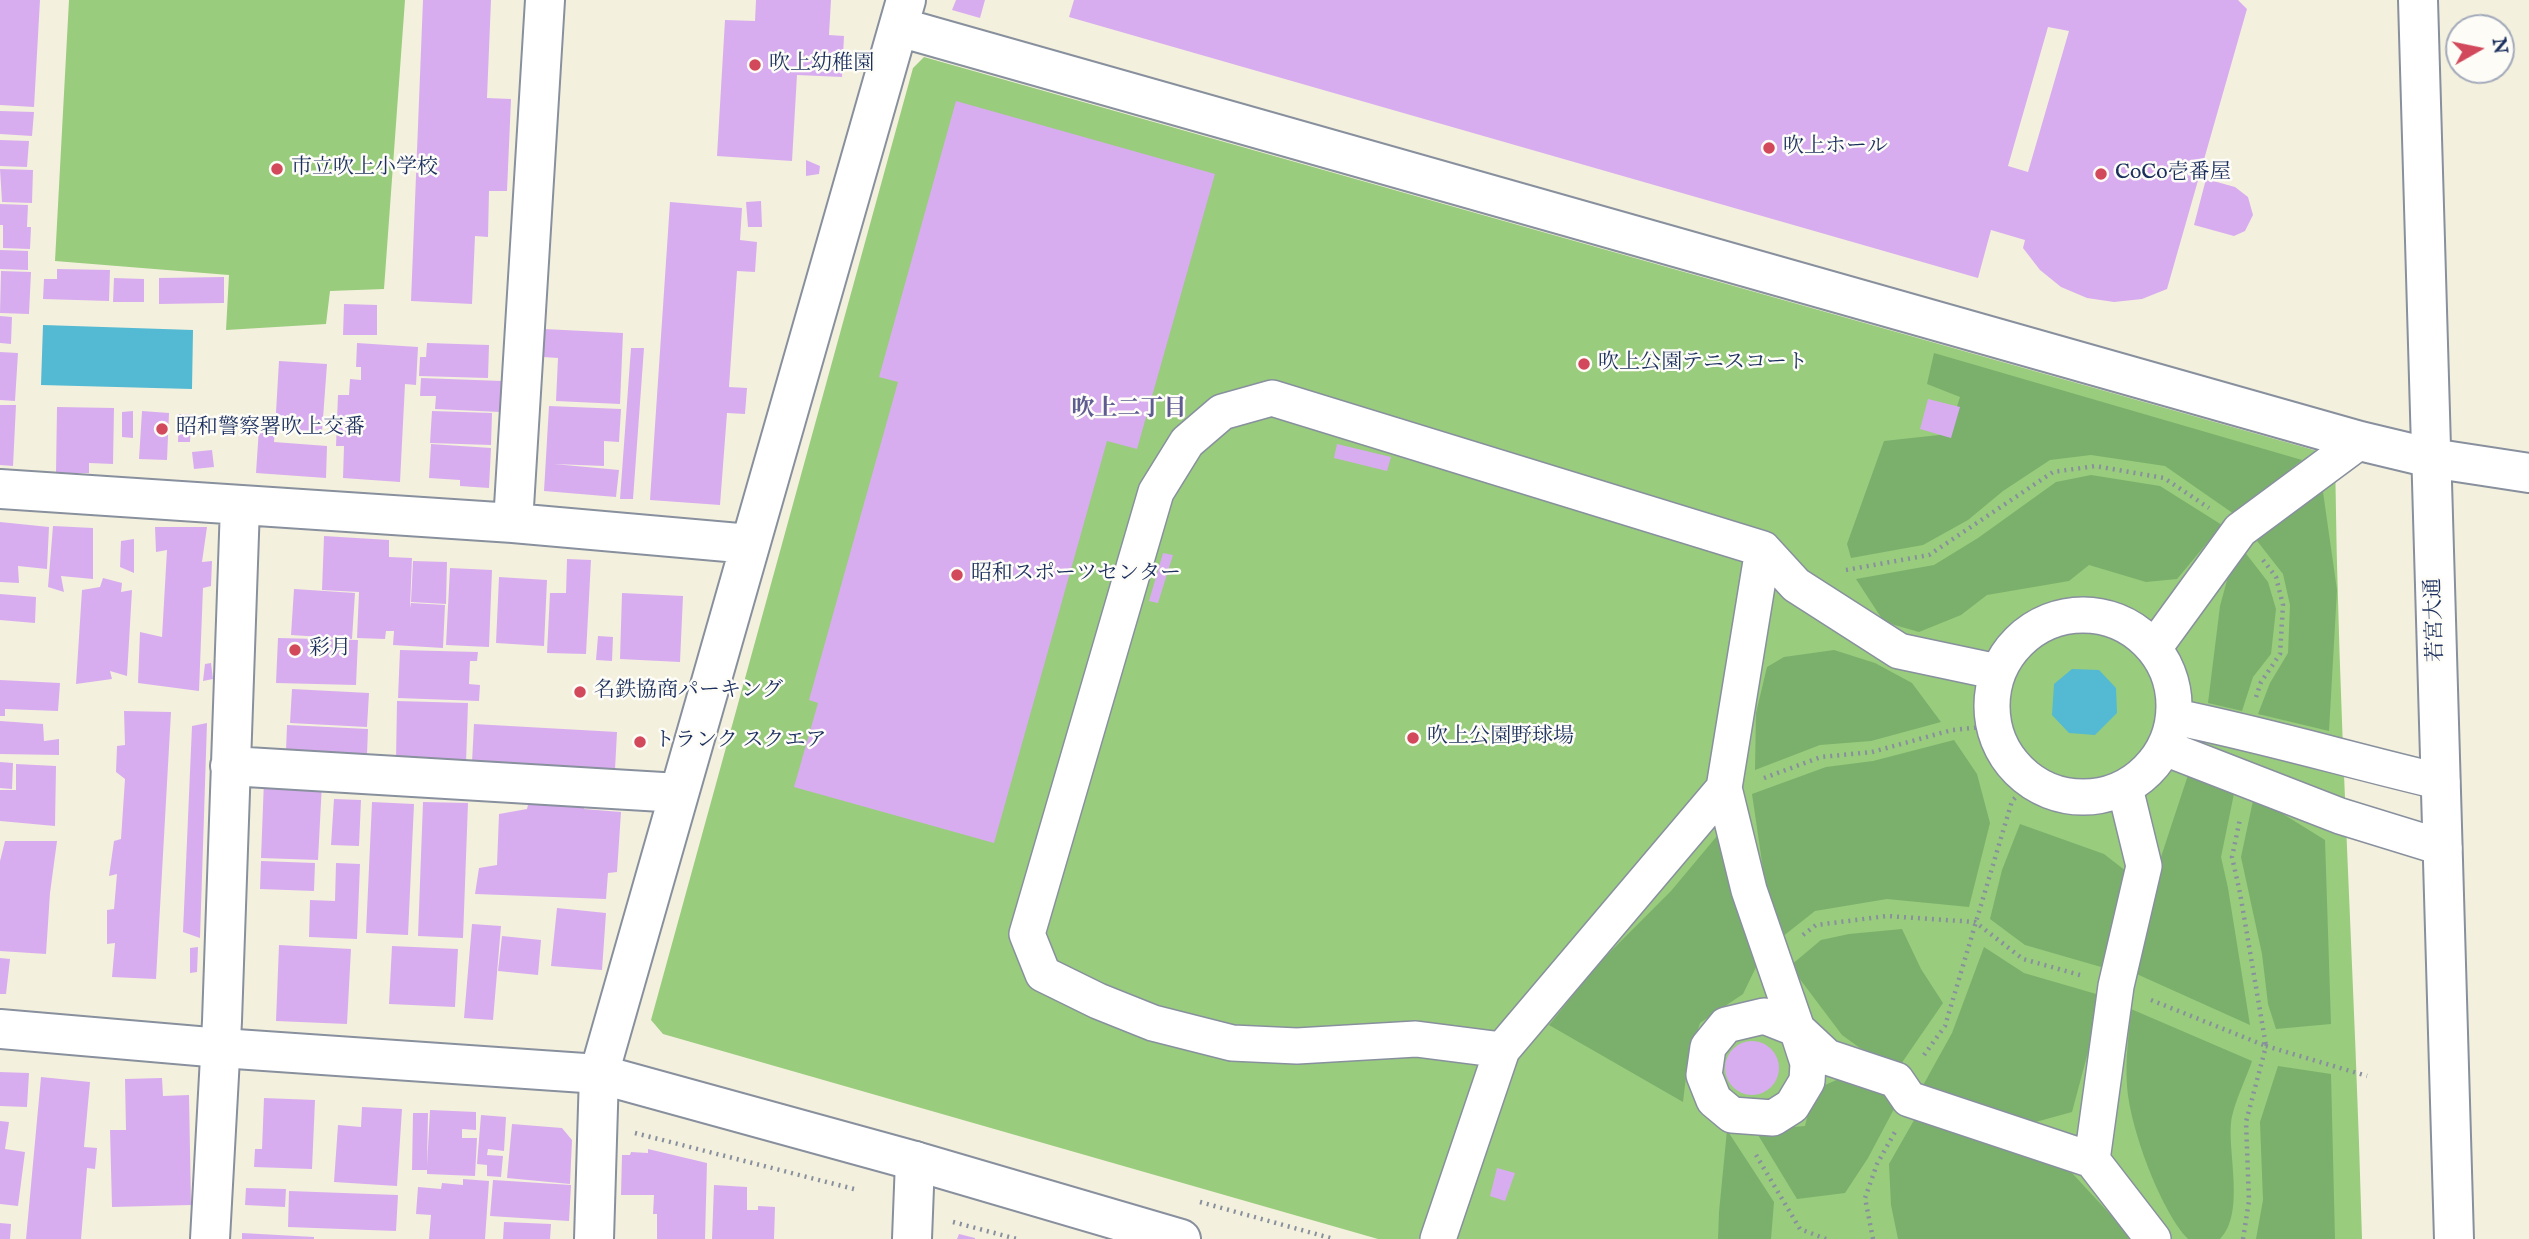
<!DOCTYPE html>
<meta charset="utf-8">
<style>
body{margin:0}
#map{position:relative;width:2529px;height:1239px;overflow:hidden;background:#f4f0de;font-family:"IM FELL English",serif}
canvas{display:block}
.north{position:absolute;left:2445px;top:14px;width:70px;height:70px;box-sizing:border-box;background:#fdfcf7;border:2px solid #a3aaba;border-radius:50%;rotate:81deg;font-size:19px;font-weight:700;line-height:28px;text-align:center;color:#1b2f5e}
.north::after{content:'';display:block;margin:auto;width:24px;height:32px;background:#d1495b;clip-path:polygon(50% 0,100% 100%,50% 72%,0 100%)}
</style>
<div id="map">
<canvas width="2529" height="1239"></canvas>
<div class="north">N</div>
</div>
<script>
const c = document.querySelector('canvas').getContext('2d');
c.lineJoin = 'round';
function fillPath(path, color) {
  c.fillStyle = color;
  c.fill(path, 'evenodd');
}
function strokePath(path, color, width, dash) {
  c.strokeStyle = color;
  c.lineWidth = width;
  c.lineCap = dash ? 'butt' : 'round';
  c.setLineDash(dash || []);
  c.stroke(path);
}
function drawText(font, color, halo, rows, align = 'center') {
  c.font = font + ' "IM FELL English","Noto Serif JP",serif';
  c.lineWidth = 5;
  c.setLineDash([]);
  c.textBaseline = 'middle';
  c.strokeStyle = halo;
  c.fillStyle = color;
  for (const [text, x, y, turn = 0] of rows) {
    c.save();
    c.translate(x, y);
    c.rotate((+turn || 0) * Math.PI / 180);
    c.textAlign = isNaN(turn) ? turn : align;
    if (halo) c.strokeText(text, 0, 0);
    c.fillText(text, 0, 0);
    c.restore();
  }
}
fillPath(new Path2D(`
 M69,0H405L384,289L330,291L326,324L226,330L229,275L55,261Z
 M924,57L2335,456C2338,717 2355,978 2362,1239H1378L663,1034L651,1020L913,68Z`), '#99cc7d');
fillPath(new Path2D(`
 M1934,353L2302,460L2234,514L2165,466L2091,455L2050,460L2003,491L1968,520L1923,545L1851,558L1847,544L1884,441L1948,434L1960,397L1927,384Z
 M2091,475L2160,486L2222,525L2177,579L2146,582L2089,565L2069,581L1987,595L1961,615L1919,632L1884,622L1856,579L1934,565L1978,538L2056,482Z
 M2323,492L2337,590L2329,731L2258,714L2270,683L2288,653L2290,605L2283,574L2254,537L2283,512Z
 M2244,551L2268,582L2276,609L2271,654L2253,677L2242,711L2208,703L2220,606L2229,573Z
 M1834,650L1875,663L1912,683L1941,722L1871,741L1820,745L1755,770L1756,713L1767,667L1784,657Z
 M1954,740L1977,774L1990,823L1969,907L1887,899L1815,911L1782,937L1767,896L1752,794L1826,767L1873,761Z
 M2190,769L2236,784L2221,857L2228,888L2250,1025L2130,971L2159,863Z
 M2254,796L2325,840L2331,1024L2276,1029L2268,1004L2262,954L2241,857Z
 M2020,824L2104,854L2131,875L2108,969L2025,945L1990,919L2002,870Z
 M1722,830L1759,961L1743,994L1700,1023L1688,1060L1683,1102L1549,1025L1599,963L1671,891Z
 M1902,929L1921,969L1943,1003L1901,1064L1860,1048L1842,1035L1790,966L1821,940L1849,934Z
 M1984,947L2024,973L2103,996L2072,1112L2021,1126L1921,1089L1952,1033Z
 M2131,1009L2252,1061C2246,1079 2233,1105 2231,1123C2228,1155 2245,1214 2220,1239H2188C2160,1210 2129,1125 2127,1085C2125,1060 2129,1033 2131,1009Z
 M2278,1066L2331,1074L2335,1239H2256L2263,1200L2260,1122Z
 M1843,1077L1877,1083L1894,1109L1868,1158L1845,1193L1797,1199L1755,1130L1805,1126L1814,1090Z
 M1917,1115L2072,1173L2133,1239H1898L1891,1205L1889,1164Z
 M1727,1130L1774,1202L1771,1239H1718L1719,1212Z`), '#7ab06c');
fillPath(new Path2D(`
 M43,325L193,330L192,389L41,385Z
 M2072,669L2099,670L2116,688L2117,713L2095,735L2069,733L2052,715L2054,684Z`), '#54b9d3');
fillPath(new Path2D(`
 M0,0H40L34,107L0,105Z
 M423,0H491L487,98L511,99L507,191H489L488,237L475,236L472,304L411,301Z
 M756,0H831L829,35L844,36L842,77L797,75L792,161L717,156L725,20L755,21Z
 M956,0H985L980,18L952,10Z
 M1074,0H2238L2247,9L2167,289L2142,299L2114,302L2087,298L2061,287L2040,270L2023,248L2025,240L1991,230L1978,278L1069,17ZM2048,27L2069,31L2028,172L2008,166Z
 M956,101L1215,174L1137,449L1107,441L994,843L794,787L818,703L809,700L898,382L879,377Z
 M0,111L34,112L32,136L0,134Z
 M0,140L29,141L27,167L0,166Z
 M806,160L820,166L819,174L806,176Z
 M0,169L33,170L32,203L2,202Z
 M2206,179L2235,187L2248,197L2253,215L2245,231L2234,236L2194,225Z
 M761,201L762,227H748L746,202Z
 M670,202L742,208L740,240L757,242L755,272L737,271L729,387L747,388L745,414L727,413L720,505L650,500Z
 M0,204L28,205L27,227H31L30,249L3,248V225H0Z
 M0,250L28,251V270L0,269Z
 M57,269L110,270L109,301L43,299L44,279H57Z
 M1,271L31,272L29,314L0,313Z
 M224,277V303L159,304V278Z
 M114,278L144,279V302H113Z
 M344,304L377,305V335H343Z
 M0,316L12,317L11,344L0,343Z
 M544,329L623,333L620,404L556,401L558,358L543,357Z
 M357,343L418,347L416,385L405,384L400,482L343,478L344,446H336L338,395H349L350,379L361,380V367H356Z
 M427,343L489,345L488,378L419,376L420,357H426Z
 M631,348H644L633,499H620Z
 M0,352L18,353L15,401L0,400Z
 M279,361L327,364L322,432L275,429Z
 M421,378L502,381L500,412L435,409L436,396H420Z
 M1928,399L1960,407L1951,438L1920,429Z
 M0,405H16L13,466L0,465Z
 M549,406L621,409L619,442L604,441V466L554,464L619,470L616,497L544,491Z
 M57,407L114,408L113,464L89,463V473H56Z
 M133,411V438L122,437V412Z
 M142,411L169,413L167,460L139,459Z
 M432,411L492,413L491,445L430,443Z
 M179,414H191L190,442H178Z
 M259,428L275,429L274,442L327,446L326,478L256,473Z
 M431,444L491,448L489,488L460,486V480L429,478Z
 M1337,444L1391,457L1387,471L1334,458Z
 M212,450L214,467L194,469L192,452Z
 M0,522L49,527L47,569L18,566L19,583L0,582Z
 M53,526L93,528V579L61,576L64,592L48,587Z
 M155,527H207L202,562L212,561L211,586L203,588L199,691L138,683L140,632L162,637L167,550L156,552Z
 M324,536L389,540V557L412,558L410,608L411,603L445,605L443,648L393,645L394,631H386L385,639L357,638L359,592L322,590Z
 M134,539V573L120,567L121,541Z
 M1163,553L1173,555L1158,603L1149,601Z
 M567,559L591,560L586,654L547,653L550,593H566Z
 M413,561L447,562L446,604L411,602Z
 M450,568L492,570L489,647L446,645Z
 M499,577L547,580L544,646L496,643Z
 M103,578L122,583L121,592L132,590L127,676L110,671L112,679L76,684L82,590L100,587Z
 M294,589L355,593L352,639L291,635Z
 M622,593L683,596L680,662L620,659Z
 M0,594L36,597L35,623L0,620Z
 M598,636L613,637L612,661L596,660Z
 M278,638L358,640L356,685L276,683Z
 M400,650L478,652L477,661H470L469,684L480,685L479,701L398,698Z
 M211,663L213,679L203,681L205,664Z
 M0,680L60,683L58,711L5,709V716H0Z
 M292,689L369,693L367,727L290,723Z
 M397,701L468,703L466,763L396,761Z
 M124,711L171,712L156,979L112,977L115,943L107,944V910L114,909L117,874L109,876L114,841L121,839L125,779L116,772L117,746L125,745Z
 M0,721L43,724L44,741L59,739V755L0,754Z
 M207,723L200,938L183,932L192,726Z
 M474,724L617,732L615,770L472,762Z
 M287,725L368,729L367,755L286,751Z
 M0,762L13,763L12,789L0,788Z
 M16,764L56,766L55,826L0,821V790H16Z
 M264,780L322,783L318,860L261,858Z
 M334,799L361,800L359,846L331,845Z
 M586,800L584,809L621,812L617,872L608,873L606,899L475,894L479,868L497,865L499,814L527,809L529,801Z
 M372,802L414,804L408,935L366,933Z
 M423,802L468,803L463,938L418,936Z
 M5,841H57L50,893L46,954L0,951V861Z
 M261,861L315,863L314,891L260,889Z
 M336,863L360,864L357,939L309,937L310,900L335,901Z
 M557,908L606,913L602,970L551,966Z
 M472,924L501,926L493,1020L464,1018Z
 M502,936L541,940L538,975L498,971Z
 M279,945L351,949L347,1024L276,1021Z
 M392,946L458,949L455,1007L389,1004Z
 M198,947L197,972L190,973V948Z
 M0,958L10,959L6,994H0Z
 M1725 1068a27 27 0 1 1 54 0a27 27 0 1 1-54 0Z
 M0,1072L29,1073L27,1107L0,1106Z
 M41,1077L90,1082L84,1147L97,1148L95,1169L87,1168L81,1239H26Z
 M162,1078L163,1096L189,1095L191,1205L112,1207L110,1130H126L125,1079Z
 M264,1098L315,1100L312,1169L254,1167L255,1149H262Z
 M362,1107L402,1109L397,1186L334,1182L338,1125L361,1127Z
 M430,1110L476,1112V1130L462,1129V1138H477L475,1176L427,1174V1170H412L413,1113H428L427,1166Z
 M481,1115L506,1117L504,1151L488,1149L487,1155L503,1156L501,1177L487,1176V1165L477,1164Z
 M0,1121L9,1122L5,1149L25,1152L18,1206L0,1204Z
 M512,1124L562,1128L572,1140L570,1184L507,1178Z
 M648,1149L707,1163L705,1239H657V1214H653L654,1195H621L622,1155H630L631,1152L648,1153Z
 M1497,1168L1515,1173L1505,1201L1490,1196Z
 M463,1179L489,1181L485,1239H429L431,1215L416,1214L418,1187L441,1189L442,1183L463,1185Z
 M493,1180L571,1185L569,1221L490,1216Z
 M714,1185L747,1187V1210H758V1206L775,1207L774,1239H712Z
 M246,1188L286,1189L285,1207L245,1205Z
 M289,1191L398,1195L396,1231L288,1227Z
 M504,1222L551,1224L550,1239H503Z
 M0,1223L11,1224L10,1239H0Z
 M242,1233L314,1237V1239H242Z
 M959,1234L975,1238V1239H957Z`), '#d8adef');
const pedestrian = new Path2D(`
 M1992 706a91 91 0 1 1 182 0a91 91 0 1 1-182 0Z
 M2154,648L2240,530L2360,441
 M2175,717C2265,735 2352,761 2442,782
 M2165,748L2340,816L2444,848
 M1724,788L1749,890L1797,1029L1827,1057L1896,1080L1909,1099L2092,1160
 M2125,788L2144,866L2116,986L2092,1160L2153,1239
 M1764,1016L1797,1029L1808,1063L1807,1081L1792,1106L1773,1118L1732,1115L1714,1100L1704,1075L1708,1047L1726,1025Z
 M1502,1050L1416,1039L1297,1046L1232,1043L1153,1023L1098,1001L1043,974L1027,934L1156,492L1187,442L1222,412L1272,398L1763,549L1796,585L1899,651L1998,672
 M1438,1239L1502,1050L1724,788L1763,549`);
const minor = new Path2D(`
 M899,27L2360,441L2431,458
 M0,489L513,523L750,544
 M513,523L545,0
 M230,766L679,793
 M210,1239L222,1021L240,506
 M594,1239L599,1074L906,0
 M912,1239L915,1161`);
const tertiary = new Path2D(`
 M2418,0L2454,1239
 M2431,458L2529,473
 M0,1029L221,1048L599,1074L915,1161L1181,1239`);
strokePath(pedestrian, '#88909e', 38);
strokePath(minor, '#88909e', 42);
strokePath(tertiary, '#88909e', 42);
strokePath(new Path2D(`
 M1846,570L1929,555L2053,472L2095,466L2164,478L2209,508
 M2256,697L2261,682L2280,654L2283,605L2276,577L2263,560
 M1764,778L1821,757L1872,752L1952,730L1993,726
 M1803,935L1816,925L1887,916L1975,922L2023,959L2080,975
 M2151,1000L2266,1046L2240,893L2232,857L2240,819
 M1924,1055L1945,1026L2012,801L2031,782
 M635,1133L854,1189
 M1756,1155L1800,1229L1826,1239
 M1200,1202L1334,1239
 M953,1222L1017,1239
 M1873,1239L1865,1198L1877,1164L1895,1132
 M2243,1239L2249,1201L2246,1122L2266,1046L2367,1076`), '#88909e', 4.5, [2, 5]);
strokePath(pedestrian, '#fff', 35);
strokePath(minor, '#fff', 38);
strokePath(tertiary, '#fff', 38);
for (const [x, y, r, color] of [
 [755,65,7,"#d1495b"],
 [1769,148,7,"#d1495b"],
 [277,169,7,"#d1495b"],
 [2101,174,7,"#d1495b"],
 [1584,364,7,"#d1495b"],
 [162,429,7,"#d1495b"],
 [957,575,7,"#d1495b"],
 [295,650,7,"#d1495b"],
 [580,692,7,"#d1495b"],
 [1413,738,7,"#d1495b"],
 [640,742,7,"#d1495b"]
]) {
  const dot = new Path2D();
  dot.arc(x, y, r, 0, 2 * Math.PI);
  c.fillStyle = color;
  c.fill(dot);
  strokePath(dot, '#fdfcf7', 2.5);
}
drawText('21px', '#1b2f5e', '#fdfcf7', [
 ["吹上幼稚園",769,65],
 ["吹上ホール",1783,148],
 ["市立吹上小学校",291,169],
 ["CoCo壱番屋",2115,174],
 ["吹上公園テニスコート",1598,364],
 ["昭和警察署吹上交番",176,429],
 ["昭和スポーツセンター",971,575],
 ["彩月",309,650],
 ["名鉄協商パーキング",594,692],
 ["吹上公園野球場",1427,738],
 ["トランク スクエア",654,742]
], 'left');
drawText('21px', '#1b2f5e', '#fdfcf7', [
 ["若宮大通",2436,620,-92]
]);
drawText('bold 23px', '#5d5b91', '#fdfcf7', [
 ["吹上二丁目",1129,410]
]);
</script>
